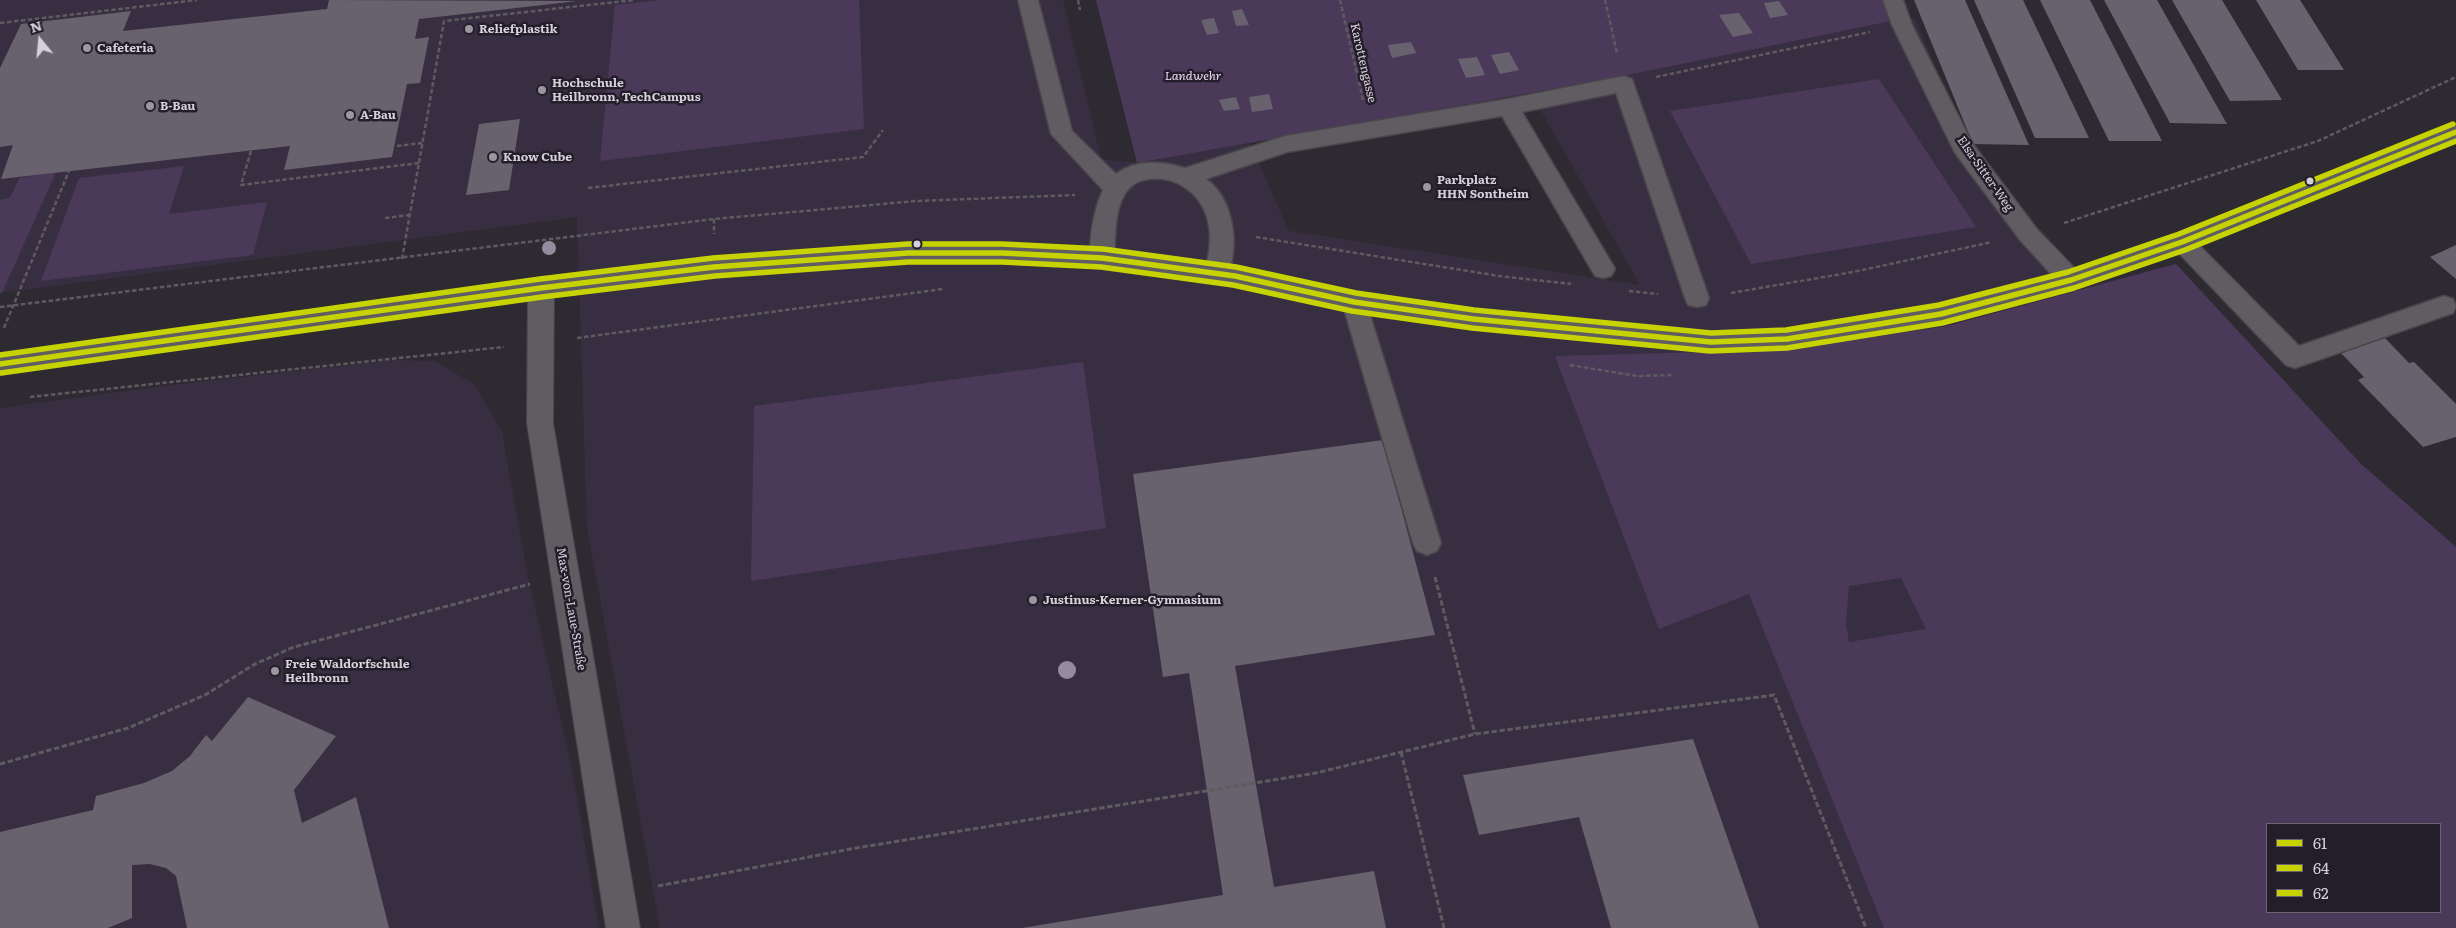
<!DOCTYPE html>
<meta charset="utf-8">
<style>
body{margin:0}
#map{position:relative;width:2456px;height:928px;overflow:hidden;background:#2e2a31;font-family:Literata,serif}
canvas{display:block}
.legend{position:absolute;left:2266px;top:823px;width:175px;height:90px;box-sizing:border-box;background:#241d2a;border:1px solid #6b6570;margin:0;padding:6px 9px;list-style:none;font-size:15px;color:#d5d1da}
.legend li{display:flex;align-items:center;gap:10px;height:25px}
.legend b{width:25px;border:1px solid #6b6570}
.north{position:absolute;left:15px;top:15px;width:50px;height:50px;-webkit-text-stroke:4px #241d2a;paint-order:stroke;rotate:343deg;font-size:14px;font-weight:700;line-height:20px;text-align:center;color:#d5d1da}
.north::after{content:'';display:block;margin:auto;width:18px;height:22px;background:#d5d1da;clip-path:polygon(50% 0,100% 100%,50% 72%,0 100%)}
</style>
<div id="map">
<canvas width="2456" height="928"></canvas>
<ul class="legend">
<li><b style="height:6px;background:#c7d300"></b>61</li>
<li><b style="height:6px;background:#c7d300"></b>64</li>
<li><b style="height:6px;background:#c7d300"></b>62</li>
</ul>
<div class="north">N</div>
</div>
<script>
const c = document.querySelector('canvas').getContext('2d');
c.lineJoin = 'round';
function fillPath(path, color) {
  c.fillStyle = color;
  c.fill(path, 'evenodd');
}
function strokePath(path, color, width, dash) {
  c.strokeStyle = color;
  c.lineWidth = width;
  c.lineCap = dash ? 'butt' : 'round';
  c.setLineDash(dash || []);
  c.stroke(path);
}
function drawText(font, color, halo, rows, align = 'center') {
  c.font = font + ' Literata,serif';
  c.lineWidth = 5;
  c.setLineDash([]);
  c.textBaseline = 'middle';
  c.strokeStyle = halo;
  c.fillStyle = color;
  for (const [text, x, y, turn = 0] of rows) {
    c.save();
    c.translate(x, y);
    c.rotate((+turn || 0) * Math.PI / 180);
    c.textAlign = isNaN(turn) ? turn : align;
    if (halo) c.strokeText(text, 0, 0);
    c.fillText(text, 0, 0);
    c.restore();
  }
}
fillPath(new Path2D(`
 M0,0H1063L1101,159L1137,163L1250,143L1289,231L1640,285L1531,93L1896,20L1915,18L1969,148L2085,287L2176,264L2361,464L2456,547V928H660L587,527L577,217L0,293ZM2267,824H2440V912H2267Z
 M394,360L435,361L475,385L502,432L526,568L573,774L599,928H0V408L171,385Z`), '#382e41');
fillPath(new Path2D(`
 M661,0H859L864,129L600,161L615,5Z
 M1096,0H1888L1896,20L1608,79L1137,163Z
 M1879,79L1976,227L1751,264L1670,111Z
 M184,166L169,214L267,202L253,255L41,281L79,178Z
 M56,172L2,293H0V200L10,198L19,178Z
 M2176,264L2361,464L2456,547V928H1884L1749,594L1659,629L1555,356L1784,350L1948,326ZM1901,578L1926,629L1849,642L1846,623L1849,586ZM2267,824H2440V912H2267Z
 M1083,362L1106,528L751,581L754,406Z`), '#4b395a');
fillPath(new Path2D(`
 M329,0L578,1L419,19L415,39L429,37L420,83L407,84L392,157L284,170L290,146L1,179L13,145L0,147V68L21,24L131,11L123,31L327,9Z
 M1914,0H1965L2029,145L1973,144Z
 M1974,0H2023L2089,138H2035Z
 M2040,0H2090L2162,141H2109Z
 M2104,0H2157L2227,124L2170,123Z
 M2172,0H2222L2282,100L2230,101Z
 M2256,0H2300L2344,70H2298Z
 M1779,1L1788,15L1770,18L1764,3Z
 M1242,9L1249,25L1236,26L1232,11Z
 M1739,13L1753,33L1733,37L1719,15Z
 M1214,18L1219,33L1207,35L1201,20Z
 M1411,42L1416,53L1392,58L1388,45Z
 M1509,52L1519,70L1500,74L1491,55Z
 M1477,57L1485,75L1466,78L1458,59Z
 M1269,94L1273,109L1252,112L1249,97Z
 M1236,97L1240,109L1224,111L1219,100Z
 M520,119L509,190L466,195L479,124Z
 M2456,245V279L2430,257Z
 M2385,338L2409,363L2414,362L2456,404V437L2423,447L2358,380L2364,377L2340,352Z
 M1383,440L1435,635L1235,666L1274,887L1374,871L1386,928H1022L1223,895L1189,673L1163,677L1133,474Z
 M248,697L336,736L294,790L302,823L356,797L389,928H187L176,876L166,868L150,864L132,865V918L108,928H0V832L93,810L96,796L144,783L172,771L190,756L206,735L212,741Z
 M1693,739L1759,928H1611L1579,817L1479,835L1463,775Z`), '#68626e');
const service = new Path2D(`
 M1018,0H1038L1072,131L1116,174C1136,159 1162,161 1185,168L1285,136L1508,99L1624,76L1632,79L1709,298L1706,305L1697,307L1688,305L1685,298L1616,93L1522,112L1611,262L1615,269L1611,276L1603,278L1595,276L1502,116L1287,152L1206,179C1235,199 1241,251 1225,281L1217,283L1209,281C1203,271 1208,261 1209,251C1213,222 1204,196 1177,183C1165,178 1148,177 1136,183C1113,196 1116,235 1114,258L1110,264L1102,267L1094,264C1085,249 1095,206 1103,190L1051,134Z
 M1883,0H1903L1912,25L1972,143L2036,228L2079,273L2083,280L2079,287L2071,289L2063,287L2020,240L1955,153L1892,25Z
 M2182,233L2190,236L2299,346L2444,296L2453,299L2456,306L2453,313L2295,368L2286,365L2174,248L2170,242L2174,236Z
 M1354,292L1363,295L1366,302L1441,543L1437,551L1427,555L1417,551L1413,543L1342,302L1345,295Z`);
const minor = new Path2D(`
 M541,278L550,281L554,288L553,423L640,928H606L527,423L528,288L532,281Z`);
const tertiary = new Path2D(`
 M2456,124V141L2191,249L2071,290L1941,324L1787,349L1711,352L1473,329L1354,312L1235,286L1102,268L1002,263H908L714,277L541,298L0,375V353L541,278L714,257L908,243H1002L1102,248L1235,266L1354,292L1473,309L1711,332L1787,329L1941,304L2069,271L2173,235Z`);
strokePath(service, '#49454b', 3);
strokePath(minor, '#49454b', 2);
strokePath(tertiary, '#49454b', 2);
strokePath(new Path2D(`
 M1078,0L1080,10
 M1340,0L1363,100
 M1605,0L1617,53
 M0,23L197,0
 M1656,77L1870,32
 M397,146L422,143
 M251,151L241,185L419,163
 M588,188L863,157L883,130
 M385,218L410,215
 M714,219V234
 M2064,223L2318,141L2456,77
 M1256,237L1499,276L1571,284
 M402,259L444,21L634,0
 M1629,291L1658,294
 M1731,293L1853,272L1992,242
 M0,307L714,219L916,201L1075,195
 M4,328L69,171
 M577,338L943,289
 M1570,365L1637,376L1673,375
 M30,397L504,347`), '#5e5b60', 2.5, [4.5, 2.5]);
strokePath(new Path2D(`
 M1435,577L1475,734
 M1401,752L1444,928
 M0,764L128,728L205,695L255,664L294,647L530,584
 M658,886L856,848L1316,773L1475,734L1774,695L1866,928`), '#5e5b60', 3, [5.5, 2.5]);
fillPath(service, '#5f5c62');
fillPath(minor, '#5f5c62');
fillPath(tertiary, '#5f5c62');
strokePath(new Path2D(`
 M0,364L541,288L714,267L908,253H1002L1102,258L1235,276L1354,302L1473,319L1711,342L1787,339L1941,314L2071,280L2182,242L2456,132`), '#c7d300', 5.5);
strokePath(new Path2D(`
 M1,373L542,297L715,276L908,262H1002L1101,267L1233,285L1352,311L1472,328L1710,351L1787,348L1942,323L2074,288L2185,250L2456,141`), '#c7d300', 5.5);
strokePath(new Path2D(`
 M0,355L540,279L713,258L908,244H1002L1103,249L1236,267L1356,293L1474,310L1711,333L1786,330L1939,305L2068,272L2179,234L2453,124`), '#c7d300', 5.5);
c.fillStyle = '#958b9e';
for (const [x, y, r] of [
 [549,248,7],
 [1067,670,9]
]) {
  c.beginPath();
  c.arc(x, y, r, 0, 2 * Math.PI);
  c.fill();
}
for (const [x, y, r, color] of [
 [469,29,5,"#9b979f"],
 [87,48,5,"#9b979f"],
 [542,90,5,"#9b979f"],
 [150,106,5,"#9b979f"],
 [350,115,5,"#9b979f"],
 [493,157,5,"#9b979f"],
 [2310,181,4.5,"#d5d1da"],
 [1427,187,5,"#9b979f"],
 [917,244,4.5,"#d5d1da"],
 [1033,600,5,"#9b979f"],
 [275,671,5,"#9b979f"]
]) {
  const dot = new Path2D();
  dot.arc(x, y, r, 0, 2 * Math.PI);
  c.fillStyle = color;
  c.fill(dot);
  strokePath(dot, '#241d2a', 2);
}
drawText('bold 12px', '#d5d1da', '#241d2a', [
 ["Reliefplastik",479,29],
 ["Cafeteria",97,48],
 ["Hochschule",552,83],
 ["Heilbronn, TechCampus",552,97],
 ["B-Bau",160,106],
 ["A-Bau",360,115],
 ["Know Cube",503,157],
 ["Parkplatz",1437,180],
 ["HHN Sontheim",1437,194],
 ["Justinus-Kerner-Gymnasium",1043,600],
 ["Freie Waldorfschule",285,664],
 ["Heilbronn",285,678]
], 'left');
drawText('12px', '#d5d1da', '#241d2a', [
 ["Karottengasse",1363,63,77],
 ["Elsa-Sitter-Weg",1985,174,55],
 ["Max-von-Laue-Straße",571,609,80]
]);
drawText('italic 12px', '#eadbf7', '#241d2a', [
 ["Landwehr",1193,76]
]);
</script>
